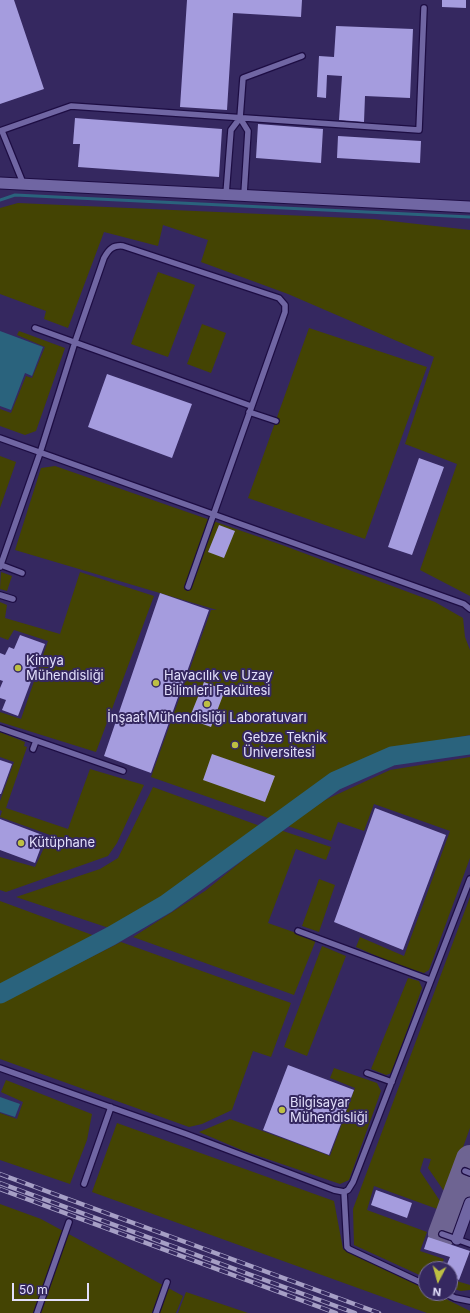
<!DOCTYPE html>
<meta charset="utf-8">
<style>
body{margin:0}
#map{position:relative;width:470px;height:1313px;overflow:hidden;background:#352860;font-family:Inter,sans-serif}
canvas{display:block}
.north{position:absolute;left:418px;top:1261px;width:40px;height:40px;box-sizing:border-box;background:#352860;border:1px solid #7a719e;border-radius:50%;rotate:186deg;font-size:11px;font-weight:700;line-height:16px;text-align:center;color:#e2dffb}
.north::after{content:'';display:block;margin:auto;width:14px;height:18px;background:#bdbf43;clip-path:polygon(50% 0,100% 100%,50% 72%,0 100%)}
.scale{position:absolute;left:12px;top:1283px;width:77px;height:18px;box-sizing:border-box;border:2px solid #e2dffb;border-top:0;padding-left:5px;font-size:12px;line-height:14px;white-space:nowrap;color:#e2dffb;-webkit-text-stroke:3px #352860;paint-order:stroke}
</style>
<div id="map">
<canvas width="470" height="1313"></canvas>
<div class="north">N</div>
<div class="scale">50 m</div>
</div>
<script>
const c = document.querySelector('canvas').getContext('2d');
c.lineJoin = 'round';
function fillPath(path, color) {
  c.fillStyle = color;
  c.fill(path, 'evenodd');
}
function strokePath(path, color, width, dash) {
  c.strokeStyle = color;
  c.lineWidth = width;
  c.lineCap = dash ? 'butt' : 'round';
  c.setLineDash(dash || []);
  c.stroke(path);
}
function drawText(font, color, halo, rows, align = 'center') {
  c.font = font + ' Inter,sans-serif';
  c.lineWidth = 4;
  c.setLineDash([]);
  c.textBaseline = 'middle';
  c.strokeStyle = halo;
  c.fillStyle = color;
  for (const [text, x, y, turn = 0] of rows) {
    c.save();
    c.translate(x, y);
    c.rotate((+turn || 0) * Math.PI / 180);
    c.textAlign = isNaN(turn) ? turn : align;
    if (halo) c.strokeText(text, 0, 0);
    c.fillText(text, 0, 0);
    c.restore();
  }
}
fillPath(new Path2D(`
 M18,203L373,219L470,230V596L420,570L457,464L405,444L434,357L288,294L201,262L208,240L163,225L158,246L104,232L68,328L44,319L46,311L0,294V208Z
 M158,272L195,285L168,357L131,344Z
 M202,324L226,333L211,373L187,364Z
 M309,328L427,367L365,539L248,498Z
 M19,331L65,348L36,431L25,435L0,426V409L11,413L26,376L32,378L45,347L17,335Z
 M0,456L16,462L0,508Z
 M55,466L282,545L435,602L463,618L465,637L470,650V735L387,751L327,781L271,819L151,777L211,610H217L15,550L41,468Z
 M1,572L12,576L7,591L0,589Z
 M80,572L154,596L96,752L0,722V712L21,719L48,641L14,630L8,640L0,637V602L7,605L5,618L60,634Z
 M0,732L25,742L24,746L27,747L6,808L68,829L90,769L144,785L117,843L108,856L6,892L0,890V857L35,867L50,835L0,817L2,811L0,810V801L14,762L0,757Z
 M470,757V858L429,970L424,973L399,966L356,947L360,937L404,956L450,831L374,804L364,831L338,822L331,841L288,826L325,800L390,770Z
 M153,787L260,826L163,899L112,929L16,897L100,869L118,858Z
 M280,830L331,847L326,860L296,849L268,923L316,940L294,995L133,937L205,891Z
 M319,879L335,885L319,932L302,926Z
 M470,897V1128L446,1194L428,1168L431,1159L424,1158L420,1171L442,1204L440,1210L374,1186L367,1210L427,1232L420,1251L444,1259L440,1269H426V1278L354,1245L353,1209Z
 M0,901L95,936L0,986Z
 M121,942L291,1003L271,1057L253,1051L232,1110L202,1124L189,1127L0,1059V1003Z
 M322,946L346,956L307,1056L284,1047Z
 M408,978L419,981L422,988L392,1073L386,1075L371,1069Z
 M334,1068L377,1083L381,1091L349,1180L340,1184L244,1151L199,1132L230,1119L330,1156L355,1088L330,1078Z
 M6,1080L92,1114L87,1140L70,1184L0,1160V1113L17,1119L23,1102L1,1092Z
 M117,1123L334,1201L343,1249L426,1289V1293H434L470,1311V1313H427L92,1192Z
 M0,1204L41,1219L183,1296L176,1313H0Z
 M450,1279L470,1285V1290L461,1291L450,1288Z
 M186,1292L248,1313H178Z`), '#444403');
fillPath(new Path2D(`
 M0,331L43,347L32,376L25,373L11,410L0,406Z
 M0,1097L20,1104L15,1117L0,1112Z`), '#2a637d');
strokePath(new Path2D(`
 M0,200L15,195L470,217`), '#2a637d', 3);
strokePath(new Path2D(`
 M0,994L111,936L166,904L335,781L392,756L470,745`), '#2a637d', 19);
strokePath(new Path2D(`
 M442,1234L470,1159`), '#6e6492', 28);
fillPath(new Path2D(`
 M0,0H14L44,89L0,104Z
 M187,0H302L301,17L233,13L227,110L180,107Z
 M442,0H466V8L442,7Z
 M336,26L413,29L410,98L365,96L364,122L339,120L342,76L327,75L326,98L317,97L319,56L334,57Z
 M75,118L222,129L219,177L78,167L80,144H73Z
 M258,124L323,129L321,163L256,158Z
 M338,136L421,141L420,163L337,158Z
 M107,374L192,404L172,458L88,427Z
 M419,458L444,467L412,555L388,547Z
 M219,525L235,531L224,558L208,552Z
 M160,593L209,610L151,773L104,756Z
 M20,635L45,644L18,716L2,710L6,700L0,698V688L3,681L0,680V653L5,655L9,647L14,649Z
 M204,682L225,690L211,727L189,719Z
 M212,754L275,776L265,802L203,780Z
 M0,760L12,764L1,794H0Z
 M375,808L446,835L403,950L334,922Z
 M0,819L45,836L35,863L0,850Z
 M288,1065L354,1090L329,1155L263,1130Z
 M376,1190L412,1203L407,1218L371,1205Z
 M428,1237L470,1251L459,1280L450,1276V1269H445L450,1257L424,1249Z`), '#a59cde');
const lane = new Path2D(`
 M240,118L248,131L244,194
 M0,131L71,106L419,130L424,8
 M2,131L23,183
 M226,194L231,130L240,118L243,78L302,56
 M35,328L251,406
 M249,412L276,421
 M0,438L464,604L470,609
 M1,565L22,573
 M0,567L40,453L75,342L104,258C109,249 113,245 123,246L279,298L285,305V312L188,587
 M0,595L13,599
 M0,728L123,771
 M33,749L36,741
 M298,931L430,980
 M0,1068L186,1134L334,1190L344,1192L348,1190L353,1182L470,879
 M367,1073L392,1082
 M465,1171L470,1173
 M84,1184L111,1107
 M344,1192L347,1247L349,1249L426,1285
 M442,1234L470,1244
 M444,1293L455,1298L470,1301
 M37,1313L69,1222
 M156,1313L167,1282`);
const street = new Path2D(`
 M0,183L470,207
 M457,1239L470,1203`);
strokePath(lane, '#1d0d43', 8);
strokePath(street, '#1d0d43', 13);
strokePath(lane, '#7066a3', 5.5);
strokePath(street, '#7066a3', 11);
const rail = new Path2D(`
 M0,1174L379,1313
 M0,1183L355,1313
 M0,1189L336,1313`);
strokePath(rail, '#a69fc5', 4.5);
strokePath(rail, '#352860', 3, [9]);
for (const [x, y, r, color] of [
 [18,668,4,"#bdbf43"],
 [156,683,4,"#bdbf43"],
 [207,704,4,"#bdbf43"],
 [235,745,4,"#bdbf43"],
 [21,843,4,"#bdbf43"],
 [282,1110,4,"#bdbf43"]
]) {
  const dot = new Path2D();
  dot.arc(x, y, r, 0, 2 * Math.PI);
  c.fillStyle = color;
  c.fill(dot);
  strokePath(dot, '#352860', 1.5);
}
drawText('13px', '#e2dffb', '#352860', [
 ["Kimya",26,661],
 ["Mühendisliği",26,676],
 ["Havacılık ve Uzay",164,676],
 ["Bilimleri Fakültesi",164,691],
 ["İnşaat Mühendisliği Laboratuvarı",207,718,"center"],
 ["Gebze Teknik",243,738],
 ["Üniversitesi",243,753],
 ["Kütüphane",29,843],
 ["Bilgisayar",290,1103],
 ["Mühendisliği",290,1118]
], 'left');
</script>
